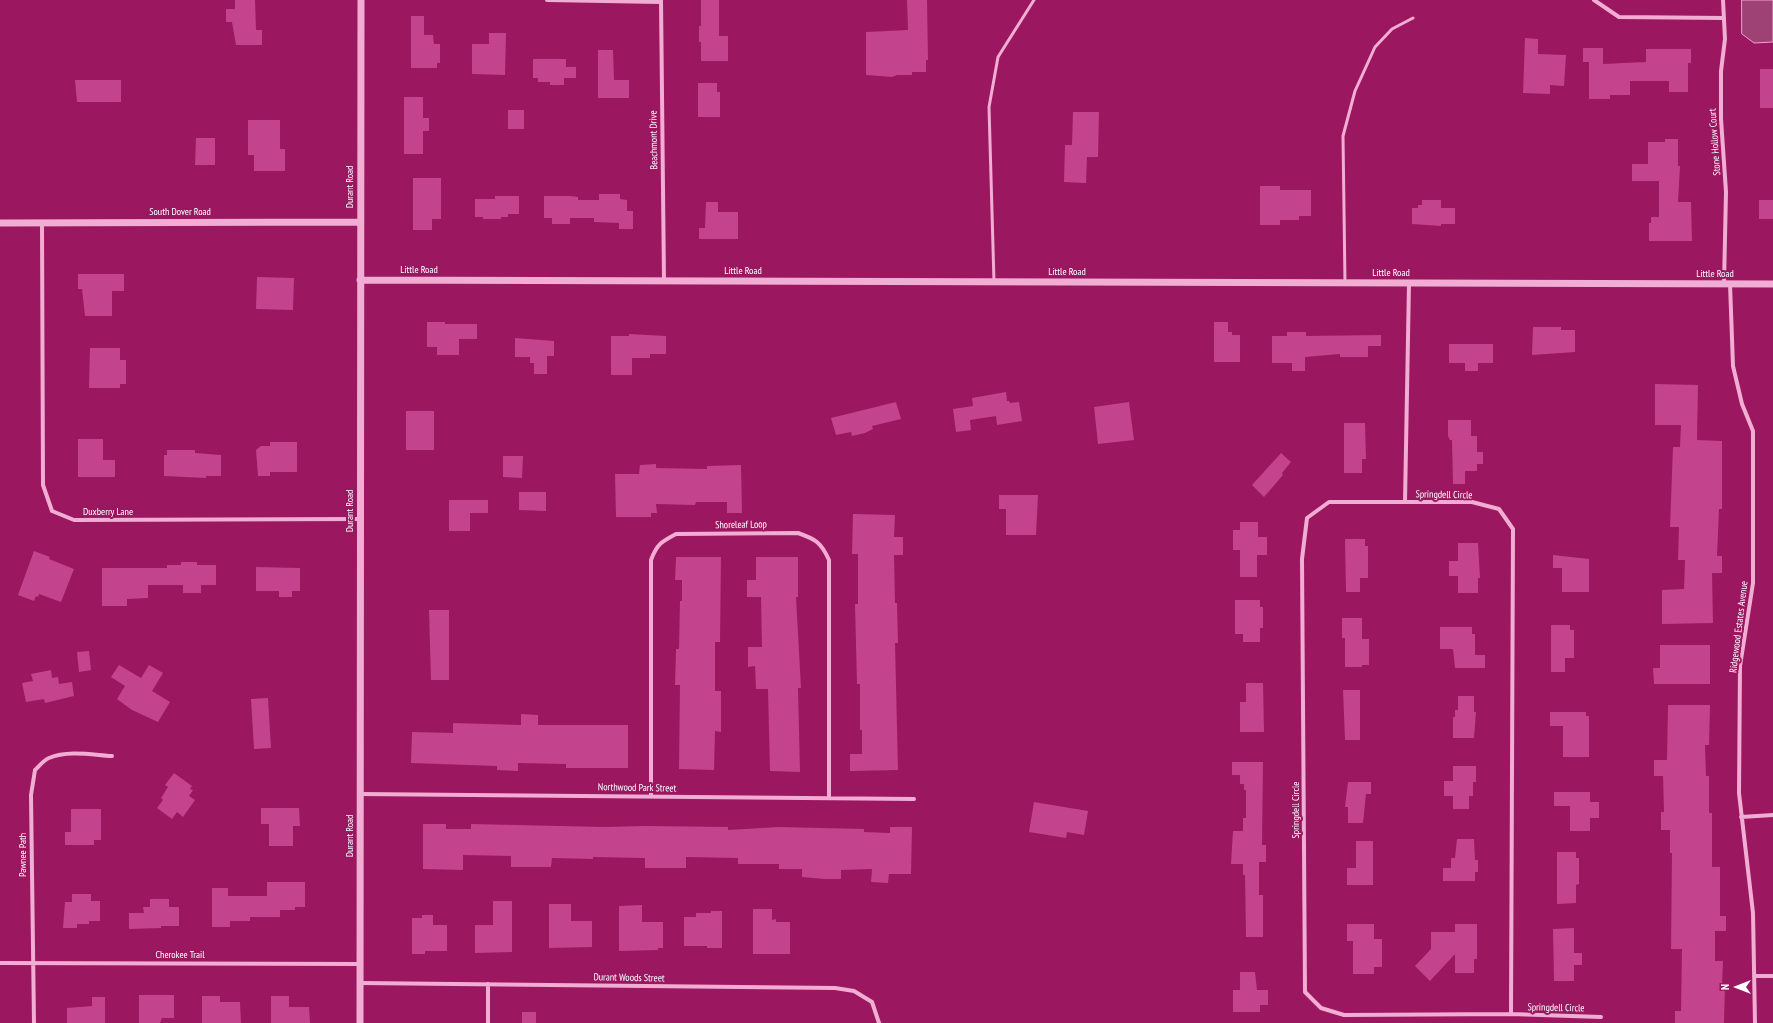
<!DOCTYPE html>
<style>
body{margin:0}
#map{position:relative;width:1773px;height:1023px;overflow:hidden;background:#9b1760;font-family:"PT Sans Narrow",sans-serif}
canvas{display:block}
.north{position:absolute;left:1717px;top:967px;width:40px;height:40px;-webkit-text-stroke:3px #9b1760;paint-order:stroke;rotate:270deg;font-size:11px;font-weight:700;line-height:16px;text-align:center;color:#fff}
.north::after{content:'';display:block;margin:auto;width:14px;height:18px;background:#fff;clip-path:polygon(50% 0,100% 100%,50% 72%,0 100%)}
</style>
<div id="map">
<canvas width="1773" height="1023"></canvas>
<div class="north">N</div>
</div>
<script>
const c = document.querySelector('canvas').getContext('2d');
c.lineJoin = 'round';
function fillPath(path, color) {
  c.fillStyle = color;
  c.fill(path, 'evenodd');
}
function strokePath(path, color, width, dash) {
  c.strokeStyle = color;
  c.lineWidth = width;
  c.lineCap = dash ? 'butt' : 'round';
  c.setLineDash(dash || []);
  c.stroke(path);
}
function drawText(font, color, halo, rows, align = 'center') {
  c.font = font + ' "PT Sans Narrow",sans-serif';
  c.lineWidth = 4;
  c.setLineDash([]);
  c.textBaseline = 'middle';
  c.strokeStyle = halo;
  c.fillStyle = color;
  for (const [text, x, y, turn = 0] of rows) {
    c.save();
    c.translate(x, y);
    c.rotate((+turn || 0) * Math.PI / 180);
    c.textAlign = isNaN(turn) ? turn : align;
    if (halo) c.strokeText(text, 0, 0);
    c.fillText(text, 0, 0);
    c.restore();
  }
}
const water = new Path2D(`
 M1742,0H1773V42L1754,43L1742,34Z`);
fillPath(water, '#9e4275');
strokePath(water, '#f4a0d1', 1);
fillPath(new Path2D(`
 M235,0H255L256,30H262V45H236L232,22H226V9H235Z
 M701,0H719V36H728V61H701V42H699V26H701Z
 M907,0H927L928,60H926V72H912V75H897L892,77L866,75V32L908,30Z
 M411,16H424V35H433L434,44H440V63H437V68H411Z
 M489,33H506L505,75L472,74V44H489Z
 M1525,38L1538,39V54L1566,55L1564,86L1550,85V94L1523,93Z
 M1583,48H1603V64L1646,62V49H1691V63H1688V92H1669V81H1630V95H1610V99H1589V62H1583Z
 M598,50H613L614,80H629V98H598Z
 M533,59H566V67H576V78H564V85H550V82H538V78H533Z
 M1760,69H1773V108H1760Z
 M75,80H121V102H77Z
 M698,83H717V92H720V117H698Z
 M404,97H423V118H429V131H423V154H404Z
 M508,110H524V129H508Z
 M1073,112H1099L1098,157H1087L1086,183L1064,182L1065,145H1072Z
 M248,120H280V149H285V171H254V155H248Z
 M196,138H215V165H195Z
 M1665,139H1678V166H1680L1678,202H1691L1692,241H1649V223H1651V217H1659V181H1632V164H1648V142H1665Z
 M413,178H441V219H432V230H413Z
 M1260,186H1280V190H1311V216H1299V220H1280V225H1260Z
 M599,194H620V199L627,200V211H633V229H619V223L594,222V218H570V224H552V218H544V196H570L578,197V200H599Z
 M495,196H519V214H508V217H501V219H483V217H475V199H495Z
 M1422,200H1441V208H1455V224H1441V226L1412,224V208H1418V205H1422Z
 M1759,200H1773V219H1759Z
 M706,202H718V212H738V239H699V228H705Z
 M78,274H124V291H112V316H85L82,289H78Z
 M257,277L294,278L293,310L256,309Z
 M427,322H445V324H477V339H459V355H437V347H427Z
 M1214,322H1228V332H1232V335H1240V362H1214Z
 M1533,327H1561V330H1575V352L1532,355Z
 M1287,332H1306V336L1381,335V346H1368V357H1340V354L1305,357V371H1292V363H1272V336H1287Z
 M629,334L666,336V354H650V358H632V375H611V336H629Z
 M515,338L554,341V356H547V374H534V363H530V357H515Z
 M1449,344H1493V363H1478V371H1465V363H1449Z
 M90,348H120V360H126V384H120V388H89Z
 M1655,384L1698,385L1697,440L1722,441V509H1719L1717,556H1722V573H1712L1713,623L1662,624V590L1684,589L1685,560H1678L1679,527H1670L1673,447H1680L1681,425H1655Z
 M1006,392L1007,401H1009L1010,403L1019,402L1022,421L997,425L996,416L970,420L971,430L956,432L953,409L973,406L972,398Z
 M896,402L901,419L872,426L873,429L865,433L852,436L851,432L836,435L831,418Z
 M1129,402L1134,440L1098,444L1094,407Z
 M406,411H434V450H406Z
 M1448,420H1471V436H1477V452H1483V464H1477V471H1465V484H1453L1452,440H1450L1448,436Z
 M1344,423H1365L1366,459H1362V473H1344Z
 M78,439H103V460H115V477H78Z
 M270,442H297V472H270V476H258L256,450L261,446H270Z
 M167,450H195V453L221,455V476H206V478L164,476V455H167Z
 M1281,453L1291,462L1282,473L1283,475L1264,497L1252,485Z
 M503,456H523L522,478L503,477Z
 M656,464V468L707,469V466L741,465L742,513H727V502H696L695,505L656,504L657,513H651V517H616L615,474H639L640,465Z
 M519,492H546V511L519,510Z
 M999,495H1038L1036,535H1006V509H999Z
 M449,500H488V513H470V531H449Z
 M853,514L895,515L894,537H903V555H894L895,603H897L898,643H895L898,770L850,771V754H862V730H860V684H857L855,604H858V554H852Z
 M1240,522H1258V537H1267V555H1257V577H1240V550H1233V530H1240Z
 M1345,539H1365V546H1368V578H1360V592H1346Z
 M1458,543H1478L1480,578H1478V593H1458V576H1449V561H1458Z
 M34,551L50,557L49,559L74,569L61,602L39,594L38,597L36,596L34,601L18,595Z
 M1553,555L1589,559V592H1562V568H1553Z
 M676,557H721L720,642H715V691H721V732L715,731L714,770L679,769L680,685H675L676,649H679L680,601H682V580H675Z
 M756,557H798V597H796L801,688H798L800,772L770,771L768,689H756L755,666L748,667V647H762L761,597H747V580H756Z
 M181,562H197V565H216V585H201V593H183V585H148V598L127,599V606H102V568H167V565H181Z
 M256,567L300,568V591H292V597H279V591H256Z
 M1235,600H1260V607H1263V628H1260V642H1243V634H1235Z
 M429,610H449V680H431Z
 M1342,618H1362V639H1369V665H1362V667H1345V638H1342Z
 M1551,625H1570V630H1574V658H1565V672H1551Z
 M1440,627H1472V634H1475V655H1485V668H1455L1453,649H1440Z
 M1660,645H1710V684H1654L1653,668H1660Z
 M89,651L91,670L79,672L77,652Z
 M119,665L141,678L149,665L163,673L152,691L170,702L158,722L132,710L117,699L125,686L111,677Z
 M51,670L52,678L58,677L59,684L72,682L74,696L45,703L44,699L26,702L22,683L33,681L31,674Z
 M1246,683H1263L1264,732H1240V702H1246Z
 M1343,690H1360V740H1345Z
 M1458,696H1474V712H1476L1474,738H1453V717H1455V710H1458Z
 M268,698L271,748L254,749L251,699Z
 M1668,705H1710L1709,745H1705L1706,776H1709V813H1712V867H1720V916H1726V931H1715V961H1723L1722,985H1725L1724,1023H1675V1011H1681L1682,949H1671L1672,853H1670V830H1661V812H1664L1663,776H1654V760H1667Z
 M1550,712H1586V716H1589V757H1563V726H1550Z
 M521,714L538,715V725H628V768H566V764L518,763V771L497,770V766L411,763L412,732L453,733V723L521,725Z
 M1232,762H1263L1262,845H1266V862H1259V895H1263V937H1246L1245,875H1243V864H1231L1233,831H1243V818H1246V790H1244V784H1240V775H1232Z
 M1453,766H1476V782H1473V796H1469V809H1453V796H1444V781H1453Z
 M174,773L192,786L190,789L193,790L189,796L195,800L183,817L177,812L172,819L157,808L163,800L161,798L168,787L165,785Z
 M1348,782H1371V794H1366L1363,823H1348V807H1345Z
 M1554,792H1590V802H1599V818H1590V831H1570V806H1554Z
 M1034,802L1088,811L1084,835L1067,832L1066,838L1029,832Z
 M261,808H299L300,826H293V846H269V824H261Z
 M71,809H101V840H94V845H65V832H71Z
 M423,824H446V829H471V824L604,827L645,826L728,827V830L779,827L864,829V832L890,833V827H912L911,874H889L888,883L871,882L872,869L841,870V879H824L802,877V869H779V864H738V858L686,857V868H645V858L593,857V859L552,858L551,867H511V856L463,855V870L423,869Z
 M1457,839H1474L1475,860H1478V872H1475V881H1443V868H1451V858H1455Z
 M1356,841H1373V885H1347V868H1356Z
 M1557,852H1576V858H1579V884L1576,885V903L1557,904Z
 M267,882H305V907H295V910H280V917H250V921H230V927H212V888H228V896H267Z
 M72,894H91V901H100V921H89V924H77V928H63L65,902H72Z
 M150,899H169V907H179V926H161V928L129,929V913H144L143,907H150Z
 M493,901H512V952L475,953V925H493Z
 M549,904H571V921H592V947L549,948Z
 M642,905V922H663V948H658V950L619,951V906Z
 M753,909H772V920L776,919V922H790V954H753Z
 M711,911H722V948H707V946H684V917H696V913H711Z
 M422,915H433V925H447V951H425V954H412V918H422Z
 M1347,924H1374V939H1382V967H1374V974H1353V941H1347Z
 M1455,924H1477V959H1474V973H1455V954L1430,981L1415,966L1431,949V932H1455Z
 M1574,928V953H1582V965H1574V981H1554L1553,929Z
 M1240,972H1255L1257,990H1268V1005H1260V1012H1233V990H1240Z
 M139,995H174V1018H162L160,1023H139Z
 M202,996H220V1002H240L241,1023H202Z
 M271,996H289V1007H309L310,1023H271Z
 M92,997H105V1023H67V1008L92,1006Z
 M522,1012H536V1023H522Z`), '#c3448c');
strokePath(new Path2D(`
 M994,282L989,107L998,57L1034,0
 M1345,283L1343,136L1355,91L1375,47L1392,29L1413,18`), '#f2add4', 3);
strokePath(new Path2D(`
 M547,0L661,2
 M661,0L664,281
 M1594,0L1619,17L1724,18
 M1723,0L1725,39L1721,71V119L1726,192L1724,284
 M42,223L43,485L52,511L74,520L360,519
 M1730,284L1733,366L1742,404L1753,431V583L1740,666L1739,793L1753,913L1755,1023
 M1405,502L1409,283
 M360,794L914,799
 M651,796V560C657,544 661,542 676,534L798,533C815,539 821,542 829,560V798
 M1741,817L1773,815
 M0,963L360,964
 M1755,976H1773
 M360,983L835,988L854,991L872,1002L879,1023
 M1511,1014L1513,529L1499,509L1472,502H1329L1307,518L1302,559L1305,992L1321,1008L1344,1015L1511,1014L1601,1017
 M34,1023L31,795L35,770C39,766 44,760 49,758C68,750 93,755 112,756
 M488,1023V984`), '#f2add4', 4);
strokePath(new Path2D(`
 M0,223L360,222
 M360,280L1773,284
 M360,1023L361,0`), '#f2add4', 7);
drawText('10px', '#fff', '#9b1760', [
 ["Beachmont Drive",654,140,-91],
 ["Stone Hollow Court",1715,142,-94],
 ["Durant Road",350,187,-90],
 ["South Dover Road",180,212],
 ["Little Road",419,270],
 ["Little Road",743,271],
 ["Little Road",1067,272],
 ["Little Road",1391,273],
 ["Little Road",1715,274],
 ["Springdell Circle",1444,495,1],
 ["Durant Road",350,511,-90],
 ["Duxberry Lane",108,512],
 ["Shoreleaf Loop",741,525,-1],
 ["Ridgewood Estates Avenue",1739,627,-83],
 ["Northwood Park Street",637,788,1],
 ["Springdell Circle",1296,810,-90],
 ["Durant Road",350,836,-90],
 ["Pawnee Path",23,855,-90],
 ["Cherokee Trail",180,955],
 ["Durant Woods Street",629,978,1],
 ["Springdell Circle",1556,1008,1]
]);
</script>
